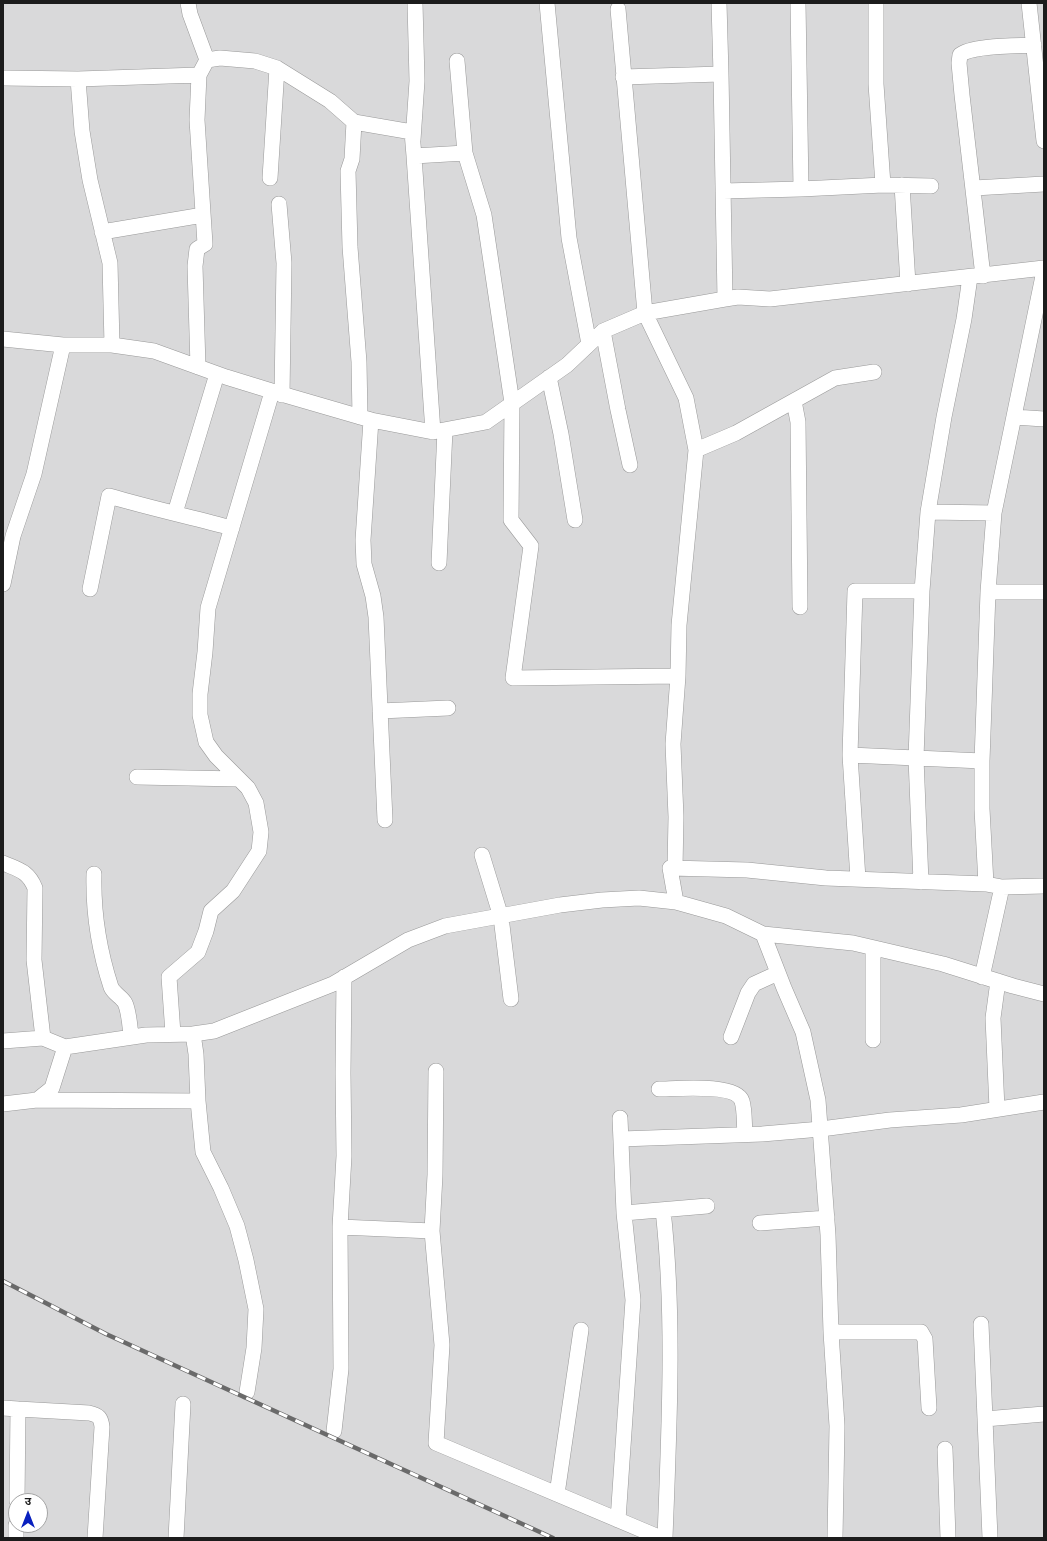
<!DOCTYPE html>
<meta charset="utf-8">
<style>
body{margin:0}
#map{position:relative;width:1047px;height:1541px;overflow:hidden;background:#e8e3ed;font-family:"Roboto Condensed","Noto Sans Devanagari",sans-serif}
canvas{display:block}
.frame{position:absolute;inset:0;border:4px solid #1c1c1c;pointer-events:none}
.north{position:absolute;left:8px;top:1493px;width:40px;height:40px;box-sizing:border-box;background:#fff;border:1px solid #a4a4a4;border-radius:50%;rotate:0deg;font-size:11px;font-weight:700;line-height:16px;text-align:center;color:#1c1c1c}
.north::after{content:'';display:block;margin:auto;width:14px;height:18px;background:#0920bf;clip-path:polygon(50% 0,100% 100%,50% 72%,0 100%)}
</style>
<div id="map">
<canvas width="1047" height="1541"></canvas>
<div class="frame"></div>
<div class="north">उ</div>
</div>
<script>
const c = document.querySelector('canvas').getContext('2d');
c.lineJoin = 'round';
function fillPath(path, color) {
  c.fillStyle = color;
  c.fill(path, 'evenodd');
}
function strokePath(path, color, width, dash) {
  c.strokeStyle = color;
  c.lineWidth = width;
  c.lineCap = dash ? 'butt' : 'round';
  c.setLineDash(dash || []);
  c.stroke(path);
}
fillPath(new Path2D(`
 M3,3H1044V1538H3ZM16,1501H40V1525H16Z`), '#d9d9da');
const street = new Path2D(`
 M188,3L190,14L207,60
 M547,3L569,238L589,344
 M719,3L721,74L725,299
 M798,3L801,189
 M876,3V84L883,185
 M1029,3L1044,141
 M618,9L645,313L686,398L696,450L679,625L678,676L673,744L676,817L675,868
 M457,61L465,153L484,215L512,403L511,520L531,546L513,678L678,676
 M623,77L721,74
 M3,78L78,79L199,75L207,60L220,58L255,61L277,68L330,101L354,122L412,132L414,156L465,153
 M78,79L82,131L90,180L110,263L112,345
 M354,122L352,159L348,171L350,247L359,362L360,417
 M413,140L417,81L415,3
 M414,156L433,432
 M270,178L277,68
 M902,185L908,284
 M974,188L1044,184
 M723,191L801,189L883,185L931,186
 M279,204L284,263L282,395
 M102,232L203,215
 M983,276L962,95L959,63L960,55C972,45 1017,46 1034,45
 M603,331L618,410L630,465
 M3,339L63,345H112L154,351L226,377L278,393L371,420L433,432L486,422L567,365L603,331L645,313L725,299L738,297L770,299L1044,268
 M198,367L195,266L197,249L205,244L197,120L199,75
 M549,377L561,434L575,520
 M794,401L798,422L800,607
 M1014,417L1044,419
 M371,420L363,540L364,564L373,596L376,617L385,820
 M696,450L736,433L835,378L874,372
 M928,512L994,513
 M175,513L217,374
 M439,563L445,430
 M3,584L13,536L34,474L63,345
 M90,589L109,496C150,508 191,517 232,528
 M988,592H1044
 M380,711L448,708
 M850,755L982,761
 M137,777L239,779
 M482,855L501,917L511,999
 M3,863C19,870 28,871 35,888L34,960L43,1038
 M94,874C93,913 99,950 111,987C114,994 122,997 125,1003C129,1011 130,1027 131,1036
 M858,879L850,755L855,591H922
 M921,882L916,758L922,591L928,512L944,417L964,319L970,277
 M986,884L982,809V761L988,592L994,513L1044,271
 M676,902L670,868L747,870L826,878L986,884L1002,887L1044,886
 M763,934L784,988L803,1032L818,1100L828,1235L831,1332L837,1426L835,1538
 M873,948V1040
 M982,977L1002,887
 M173,1034L169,977L198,952L206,931L211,911L233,891L259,851L261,832L256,803L248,788L216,756L206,742L200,715V694L205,652L208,608L272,392
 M193,1034L196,1054L198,1101L203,1152L221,1188L237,1226L246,1260L256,1309L254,1348L247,1392
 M731,1037L748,993L754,984L778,973
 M3,1041L43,1038L65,1047
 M436,1071L435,1175L432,1231L442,1345L436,1443L661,1538
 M659,1089C675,1089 736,1083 742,1101C745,1111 744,1124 745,1134
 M37,1100L198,1101
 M3,1104L37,1100L52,1088L65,1047L146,1035L193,1034L214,1031L333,984L408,940L445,926L560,905L602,900L639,898L676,902L726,916L763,934L853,943L943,964L1013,986L1044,994
 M997,1109L993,1018L998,981
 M621,1139L762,1134L821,1129L890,1120L961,1115L1044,1102
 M663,1210C675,1318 669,1430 665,1538
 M624,1213L707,1206
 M760,1223L827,1218
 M340,1227L432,1231
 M981,1324L985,1419
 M831,1332H921L925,1339L929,1408
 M3,1408L18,1409L17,1501
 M18,1409L89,1413C99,1415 101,1418 102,1427L95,1538
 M334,1431L341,1369L340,1227L344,1156L343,1073L344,977
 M945,1449L948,1538
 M557,1494L581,1330
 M618,1520L633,1300L624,1213L620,1118
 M16,1538V1525
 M176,1538L183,1404
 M990,1538L985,1419L1044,1414`);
strokePath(street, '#999', 16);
strokePath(street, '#fff', 15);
const rail = new Path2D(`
 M3,1281L106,1334L553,1538`);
strokePath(rail, '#6a6a6a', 4.5);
strokePath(rail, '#fff', 3, [9]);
</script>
